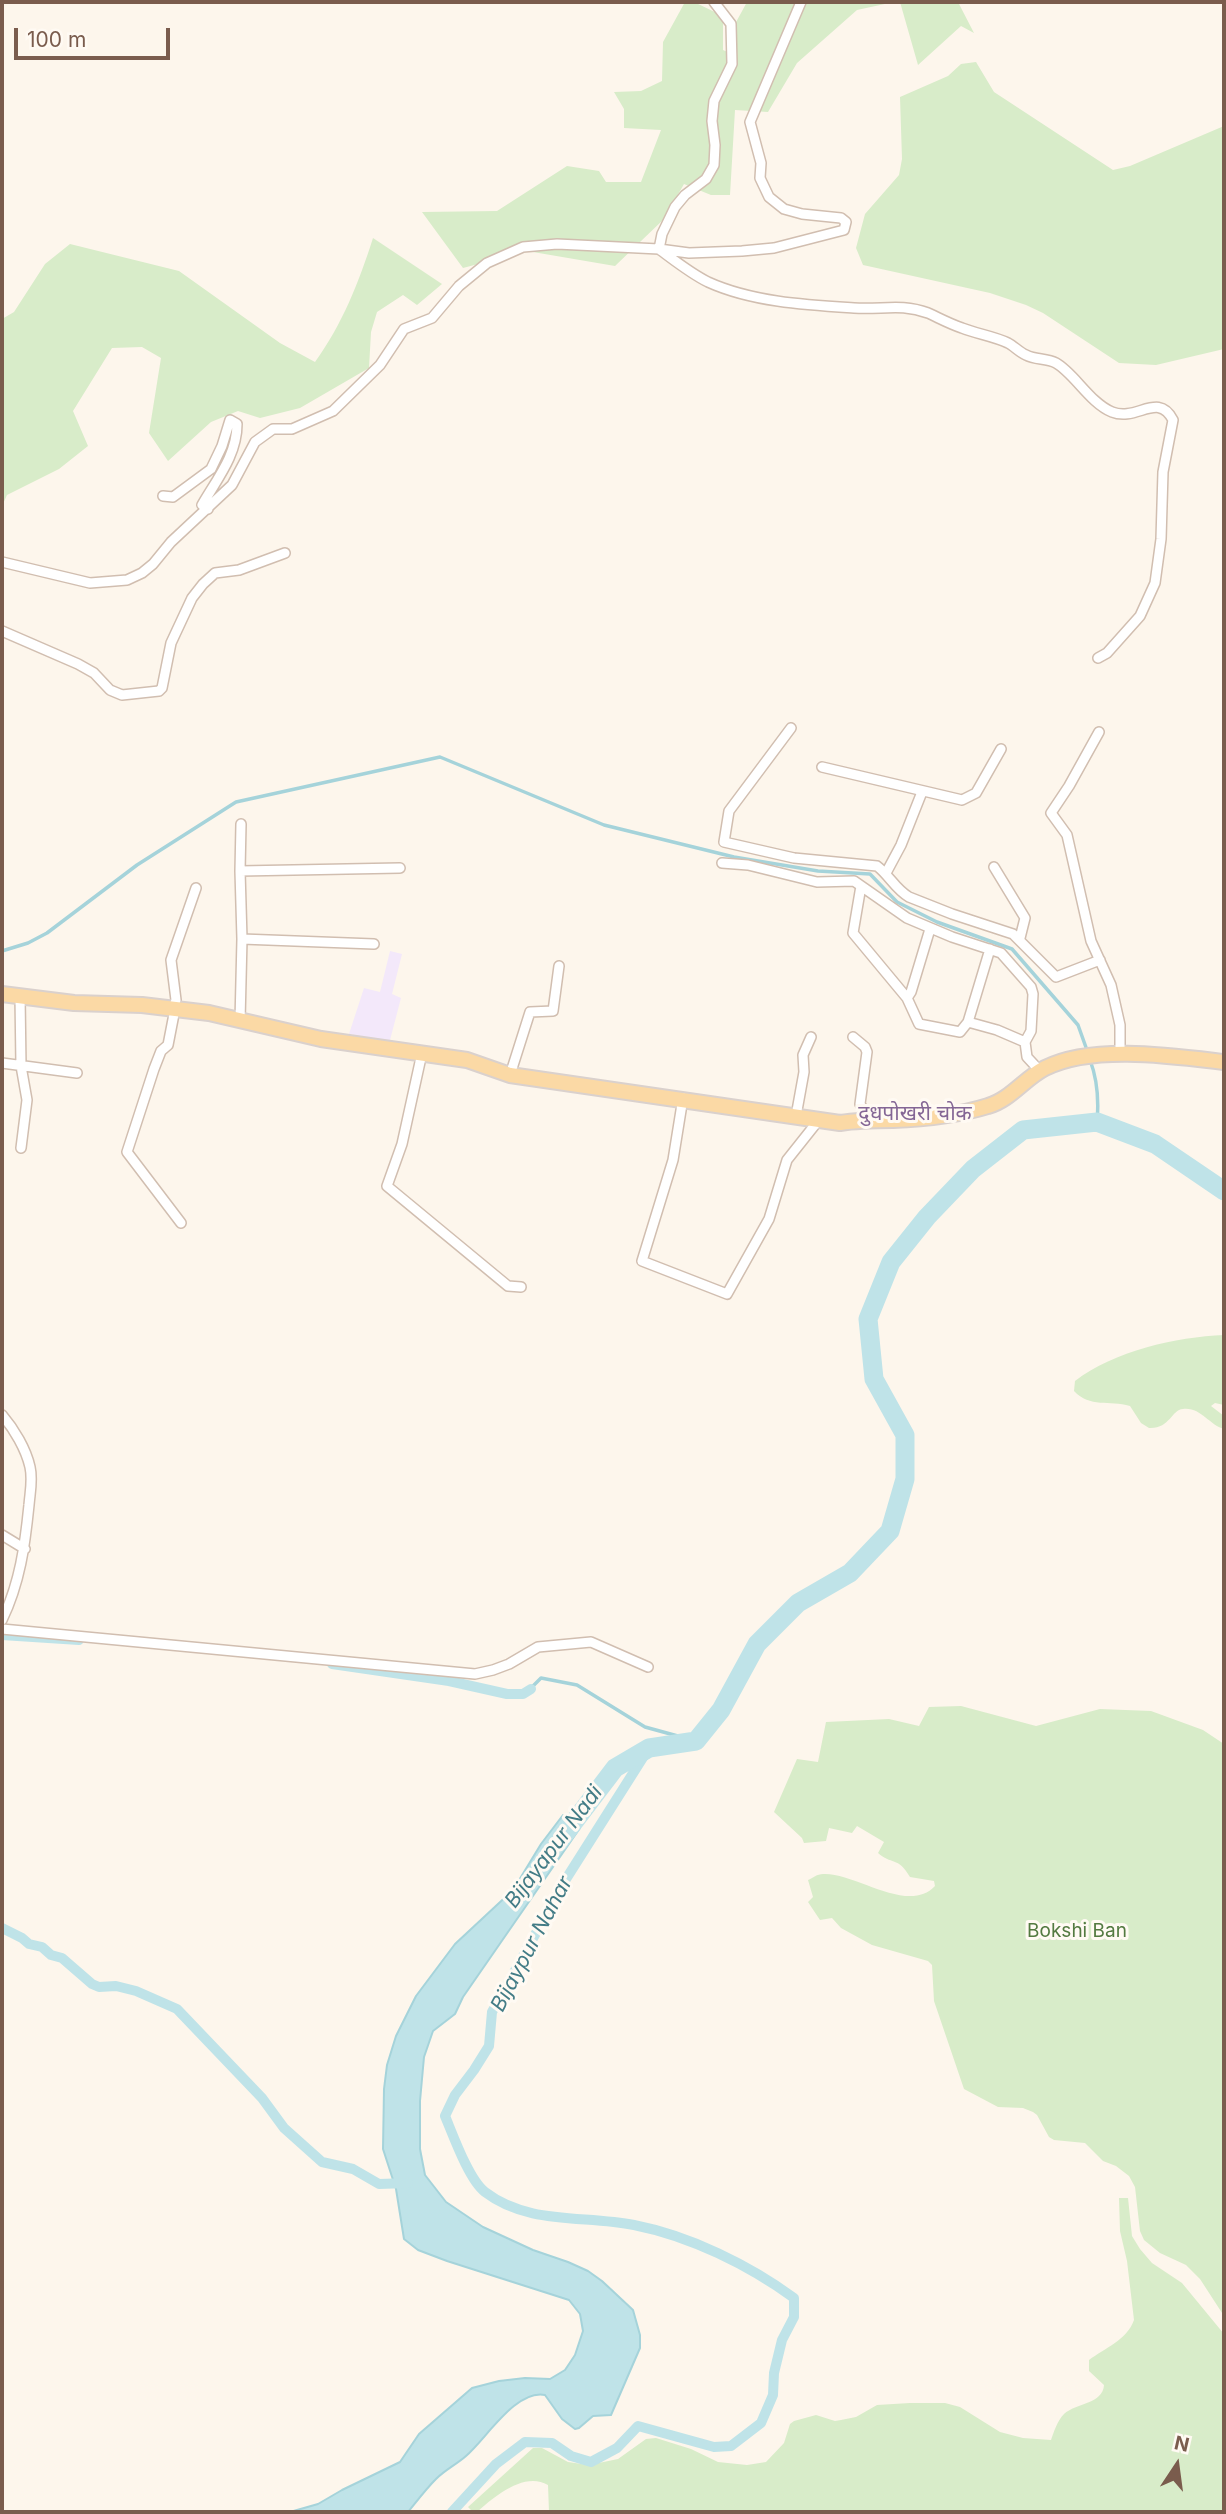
<!DOCTYPE html>
<meta charset="utf-8">
<style>
body{margin:0}
#map{position:relative;width:1226px;height:2514px;overflow:hidden;background:#fdf6ec;font-family:Inter,sans-serif}
canvas{display:block}
.frame{position:absolute;inset:0;border:4px solid #7a5c4d;pointer-events:none}
.north{position:absolute;left:1142px;top:2430px;width:70px;height:70px;-webkit-text-stroke:5px #fffaf3;paint-order:stroke;rotate:13deg;font-size:19px;font-weight:700;line-height:28px;text-align:center;color:#7a5c4d}
.north::after{content:'';display:block;margin:auto;width:24px;height:32px;background:#7a5c4d;clip-path:polygon(50% 0,100% 100%,50% 72%,0 100%)}
.scale{position:absolute;left:14px;top:28px;width:156px;height:32px;box-sizing:border-box;border:4px solid #7a5c4d;border-top:0;padding-left:9px;font-size:21px;line-height:24px;white-space:nowrap;color:#7a5c4d;-webkit-text-stroke:5px #fffaf3;paint-order:stroke}
</style>
<div id="map">
<canvas width="1226" height="2514"></canvas>
<div class="frame"></div>
<div class="north">N</div>
<div class="scale">100 m</div>
</div>
<script>
const c = document.querySelector('canvas').getContext('2d');
c.lineJoin = 'round';
function fillPath(path, color) {
  c.fillStyle = color;
  c.fill(path, 'evenodd');
}
function strokePath(path, color, width, dash) {
  c.strokeStyle = color;
  c.lineWidth = width;
  c.lineCap = dash ? 'butt' : 'round';
  c.setLineDash(dash || []);
  c.stroke(path);
}
function drawText(font, color, halo, rows, align = 'center') {
  c.font = font + ' Inter,"Noto Sans Devanagari",sans-serif';
  c.lineWidth = 6;
  c.setLineDash([]);
  c.textBaseline = 'middle';
  c.strokeStyle = halo;
  c.fillStyle = color;
  for (const [text, x, y, turn = 0] of rows) {
    c.save();
    c.translate(x, y);
    c.rotate((+turn || 0) * Math.PI / 180);
    c.textAlign = isNaN(turn) ? turn : align;
    if (halo) c.strokeText(text, 0, 0);
    c.fillText(text, 0, 0);
    c.restore();
  }
}
fillPath(new Path2D(`
 M390,951L402,954L392,994L401,998L389,1044L349,1034L364,988L380,992Z`), '#f3e8fa');
fillPath(new Path2D(`
 M685,2H694L723,16V50L732,54L735,24L747,2H894L857,10L797,63L768,112L735,110L730,195H711L684,184L664,219L615,266L527,251L463,268L422,212L497,211L567,166L599,171L606,182H641L661,130L624,128V109L614,92L641,91L662,81L663,42Z
 M900,2H958L974,33L961,26L918,65Z
 M976,62L994,92L1113,170L1130,166L1224,126V349L1156,365L1119,363L1043,313L1026,305L990,293L863,265L856,248L865,214L899,175L902,159L900,97L948,76L961,64Z
 M373,238L442,284L417,305L403,295L377,312L371,332L369,368L300,408L260,418L238,411L211,422L168,461L149,433L161,358L142,347L112,348L73,411L88,446L59,469L7,495L2,506V319L14,312L45,264L70,244L179,271L280,343L315,362C342,325 359,282 373,238Z
 M1224,1335V1405L1215,1403L1211,1406L1224,1416V1429C1209,1425 1201,1407 1183,1409C1171,1410 1170,1429 1149,1428L1141,1423L1130,1406C1109,1400 1090,1408 1074,1391L1075,1381C1114,1351 1176,1337 1224,1335Z
 M961,1706L1036,1726L1100,1709L1151,1711L1203,1730L1224,1744V2316L1200,2279L1186,2265L1160,2253L1144,2240L1140,2231L1135,2187L1129,2176L1116,2166L1103,2161L1085,2143L1054,2140L1049,2137L1037,2115L1033,2112L1023,2108L998,2107L964,2089L934,2001L932,1965L928,1961L872,1945L841,1928L832,1918L820,1920L808,1902L813,1897L808,1880C813,1878 817,1874 823,1874C855,1872 908,1915 935,1886L934,1881L910,1877C898,1856 891,1865 878,1853L884,1842L857,1826L852,1833L829,1828L826,1841L804,1843L802,1838L774,1812L797,1759L818,1762L826,1722L889,1719L919,1726L929,1707Z
 M1119,2198H1128L1132,2236L1140,2249L1152,2263L1182,2283L1224,2334V2512H549L548,2485C524,2471 494,2497 477,2512H473L468,2507L533,2448H542L568,2462L589,2465L618,2459L646,2439L656,2438L691,2449L718,2462L747,2465L766,2462L784,2443L790,2424L794,2421L816,2415L835,2421L841,2420L856,2417L877,2405L910,2403H945L960,2407L1000,2432L1023,2438L1051,2440C1054,2432 1057,2421 1064,2414C1076,2403 1103,2404 1104,2385L1089,2371V2360C1105,2348 1127,2340 1134,2320L1127,2261L1120,2231Z`), '#d8ecc9');
const water = new Path2D(`
 M563,1815L580,1828L463,1997L455,2014L433,2031L424,2057L420,2101V2149L425,2175L446,2202L483,2227L533,2250L568,2262L588,2271L602,2281L633,2310L640,2335V2348L611,2415L593,2416L579,2428L575,2429L562,2419L545,2395C516,2389 486,2439 466,2456C457,2464 445,2470 436,2479C426,2489 417,2501 408,2512H290L318,2504L342,2490L400,2462L419,2434L472,2388L499,2381L525,2378L550,2379L565,2370L575,2355L583,2331L580,2314L569,2300L447,2261L418,2250L404,2239L396,2189L383,2149L384,2089L387,2065L396,2036L416,1996L455,1944L513,1890L541,1844Z`);
fillPath(water, '#bfe3e8');
strokePath(water, '#a5d3da', 2);
strokePath(new Path2D(`
 M2,951L28,943L47,933L137,865L236,802L440,757L604,825L734,857L818,871L870,874L897,902L937,922L1012,949L1078,1025L1088,1053
 M1090,1060C1098,1081 1099,1100 1097,1122
 M531,1688L541,1678L577,1685L645,1727L696,1741`), '#a5d3da', 3.5);
strokePath(new Path2D(`
 M2,1635L79,1640
 M332,1664L449,1681L507,1694H523L531,1689
 M2,1928L22,1938L29,1944L42,1947L51,1955L62,1958L92,1984L99,1987L116,1986L136,1991L177,2009L262,2098L284,2128L322,2162L353,2169L379,2184L408,2183
 M452,2512L496,2464L525,2442L552,2443L571,2456L591,2462L617,2448L638,2426L714,2447L731,2446L761,2423L773,2395L774,2373L782,2340L794,2317V2298C749,2265 690,2236 634,2225C584,2215 528,2225 485,2192C469,2180 453,2135 445,2116L455,2095L474,2070L489,2046L492,2012L566,1879L649,1748`), '#bfe3e8', 10);
strokePath(new Path2D(`
 M558,1843L615,1768L649,1748L696,1741L721,1710L757,1644L798,1603L850,1573L890,1531L905,1479V1435L874,1379L868,1319L891,1262L927,1217L973,1169L1023,1130L1097,1122L1155,1144L1224,1191`), '#bfe3e8', 19);
const street = new Path2D(`
 M714,2L731,24L732,64L714,101L712,121L715,145L714,165L706,179L685,195L675,207L662,234L659,249C674,260 690,273 708,282C752,302 806,305 854,308C882,310 901,303 928,313C939,318 950,324 962,328C977,334 993,336 1008,343C1014,346 1019,352 1026,355C1035,360 1047,358 1056,363C1074,373 1090,403 1112,412C1137,422 1158,391 1173,420L1163,472L1161,539L1155,583L1140,616L1107,653L1098,658
 M163,496L173,497L211,469L222,446L230,420L237,424C237,455 217,479 202,505L208,509
 M2,562L90,583L127,580L142,573L153,564L171,542L232,485L255,442L273,429H292L333,411L380,365L404,329L432,318L459,286L487,263L523,247L557,244L659,249L689,253L742,251L774,248L844,230L846,222L841,218L802,214L784,209L769,197L760,178L761,163L750,122L801,2
 M2,631L78,664L94,673L110,690L122,695L159,691L162,688L171,643L192,598L203,584L215,573L239,570L285,553
 M791,728L729,811L724,842L794,858L877,866C889,875 896,890 909,897L952,914L1013,934L1056,977L1100,960
 M1099,732L1069,786L1051,813L1067,835L1091,941L1111,985L1120,1025V1053
 M822,767L962,800L976,793L1001,749
 M722,863L748,865L817,882L854,881L907,918L952,937L1001,953L1031,987L1033,994L1031,1031L1025,1042
 M994,867L1025,918L1020,938
 M240,871L241,824
 M886,873L901,845L922,792
 M861,886L853,933L907,998L919,1024L960,1032L968,1022L997,1030L1025,1042L1027,1057L1040,1071
 M242,939L374,944
 M20,996L21,1066L27,1100L21,1148
 M907,998L911,992L930,929
 M173,1008L176,1000L171,960L196,888
 M175,1009L168,1045L161,1051L154,1069L127,1152L181,1223
 M240,1021L242,939L240,871L400,868
 M968,1022L990,949
 M853,1037L865,1047L867,1052L860,1104L868,1118
 M422,1053L402,1144L387,1186L508,1286L521,1287
 M2,1063L77,1073
 M510,1075L530,1012L553,1011L559,966
 M683,1098L673,1160L642,1261L727,1294L769,1219L787,1160L818,1121
 M796,1116L804,1072L803,1055L811,1037
 M2,1415C14,1429 26,1449 30,1467C33,1480 30,1492 29,1505C25,1545 20,1583 2,1620
 M2,1535L25,1549
 M2,1629L475,1674L493,1670L509,1664L538,1647L591,1642L648,1667`);
const primary = new Path2D(`
 M2,994L74,1003L142,1005L209,1013L321,1039L467,1060L510,1075L840,1123C859,1120 875,1120 893,1120C923,1119 959,1115 988,1106C1010,1100 1025,1078 1045,1068C1092,1044 1174,1056 1224,1062`);
strokePath(street, '#d1beb0', 12);
strokePath(primary, '#dad1cd', 18);
strokePath(street, '#fff', 9);
strokePath(primary, '#fbd9a5', 14);
drawText('19px', '#537a41', '#fffaf3', [
 ["Bokshi Ban",1077,1931]
]);
drawText('21px', '#846695', '#fffaf3', [
 ["दुधपोखरी चोक",915,1114]
]);
drawText('italic 21px', '#437c86', '#fffaf3', [
 ["Bijayapur Nadi",554,1847,-53],
 ["Bijaypur Nahar",532,1944,-62]
]);
</script>
